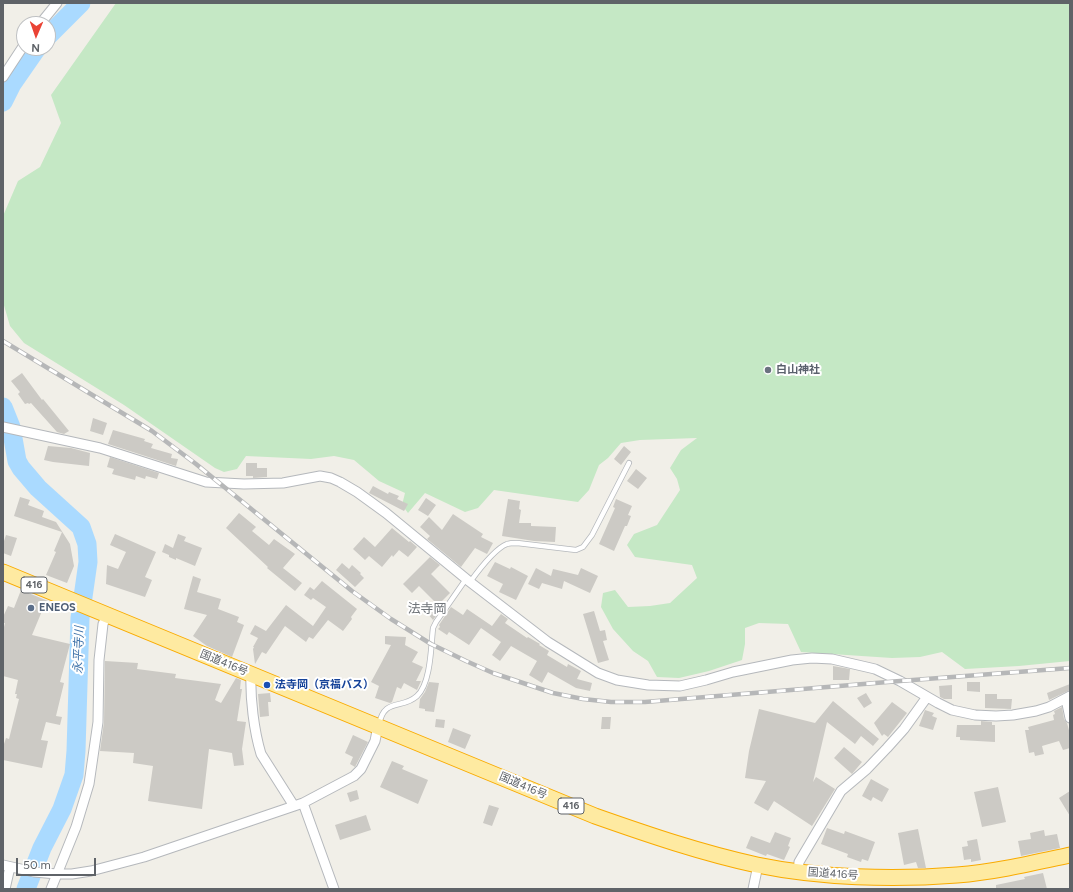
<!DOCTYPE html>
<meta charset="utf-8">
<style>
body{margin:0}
#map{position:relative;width:1073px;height:892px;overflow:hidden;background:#f1efe8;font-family:Figtree,sans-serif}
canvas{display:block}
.frame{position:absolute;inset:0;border:4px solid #5f6368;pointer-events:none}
.north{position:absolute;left:16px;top:16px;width:40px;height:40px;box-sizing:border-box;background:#fff;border:1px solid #bfc1c3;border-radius:50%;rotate:182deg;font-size:11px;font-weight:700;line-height:16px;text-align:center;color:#5f6368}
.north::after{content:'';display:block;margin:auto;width:14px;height:18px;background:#ea4335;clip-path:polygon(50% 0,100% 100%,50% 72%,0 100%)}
.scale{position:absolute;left:16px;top:858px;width:80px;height:18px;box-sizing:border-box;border:2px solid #5f6368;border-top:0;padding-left:5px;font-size:12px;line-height:14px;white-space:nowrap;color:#5f6368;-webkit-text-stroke:3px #fff;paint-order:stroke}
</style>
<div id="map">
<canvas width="1073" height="892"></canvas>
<div class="frame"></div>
<div class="north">N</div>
<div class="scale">50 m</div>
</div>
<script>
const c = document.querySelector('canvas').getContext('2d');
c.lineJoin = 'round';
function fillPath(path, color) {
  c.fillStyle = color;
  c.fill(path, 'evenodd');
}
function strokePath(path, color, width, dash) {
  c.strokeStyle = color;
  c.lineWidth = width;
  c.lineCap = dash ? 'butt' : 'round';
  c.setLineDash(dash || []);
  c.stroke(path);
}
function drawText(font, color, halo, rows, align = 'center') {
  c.font = font + ' Figtree,"Noto Sans JP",sans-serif';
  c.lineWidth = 4;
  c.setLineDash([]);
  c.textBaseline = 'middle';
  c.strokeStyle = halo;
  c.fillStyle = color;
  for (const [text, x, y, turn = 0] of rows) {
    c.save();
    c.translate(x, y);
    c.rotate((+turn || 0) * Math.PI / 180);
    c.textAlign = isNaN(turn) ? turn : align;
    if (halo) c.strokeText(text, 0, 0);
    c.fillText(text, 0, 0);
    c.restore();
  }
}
fillPath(new Path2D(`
 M116,3H1070V661L1019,666L965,669L942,652L920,657L892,658L801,652L788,624L759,623L745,628V644L742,660L709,671L679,678L657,677L648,661L633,651L613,629L601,607L603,593L615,590L628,607L650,606L670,603L697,578L692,565L635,557L627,545L634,534L657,525L680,490L677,479L670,468L681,450L697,438L640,440L621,443L608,458L599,465L589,490L578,502L494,490L478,508L465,512L425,493L408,513L402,505L405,493L379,481L354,460L334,456L311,459L246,456L237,469L224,472L215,468L124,405L24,343L10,326L3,302V216L18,181L40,167L61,123L51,95Z`), '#c5e8c5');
strokePath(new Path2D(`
 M48,36L81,3
 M3,102L12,84L37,48
 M3,407L11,427L17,461L21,468L38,488L81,527L87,544L88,562L80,618L76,751L74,775L62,809L42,848L26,889`), '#aadaff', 19);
fillPath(new Path2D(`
 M22,373L42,400L43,399L69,431L64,434L57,432L31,403L29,404L28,403L25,404L18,394L20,392L11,381Z
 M93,418L107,423L103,435L90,431Z
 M113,430L145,439L144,441L153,444L151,448L172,454L171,458L178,459L176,466L108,444Z
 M48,446L71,448L90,453L89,466L53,462L44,460Z
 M624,446L631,452L621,465L614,459Z
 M110,457L159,473L157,479L146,476L145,479L136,476L135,480L112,474L114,469L107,467Z
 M246,463H257V468H267V477L253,478V476H246Z
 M636,469L647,478L638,489L627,481Z
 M373,486L388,494L389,492L399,496L397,499L408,504L404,511L369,493Z
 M20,497L30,500L28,505L44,511L42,517L56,522L70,544L74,566L67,583L46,575L56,552L54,551L62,532L14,516Z
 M426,498L436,505L428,516L418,510Z
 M508,499L520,501L519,509L521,510L519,523H531V526L556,527L555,542L534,541L502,536Z
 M616,499L632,506L628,515L631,516L627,526H625L614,551L599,544L615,508L613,507Z
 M239,513L256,527L252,531L269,545L274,539L295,554L283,568L302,583L295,591L267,568L268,567L226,528Z
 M453,514L483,534L481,537L493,543L487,554L475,548L461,567L427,539L430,536L420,527L429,517L442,530Z
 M392,528L409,542L410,541L417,547L408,557L399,550L393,557L392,555L382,567L369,556L365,560L353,549L364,537L375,547Z
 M115,534L156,552L145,577L152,580L145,597L106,584L107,565L118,569L126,552L110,545Z
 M178,534L186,537L184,541L202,548L195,566L176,558V560L169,557V555L162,552L165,544L173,548Z
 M6,535L17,538L11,556L3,553V544Z
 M430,557L440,565L431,574L450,593L442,601L445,603L433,620L427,613L433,607L431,606L435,602L419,586L412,593L403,584Z
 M495,562L510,569L511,567L528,576L516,600L499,592L503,584L487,576Z
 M342,563L349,569L352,565L361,573L360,574L364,578L355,587L336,570Z
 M536,568L551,576L553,569L578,575L581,568L598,576L590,593L564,581L562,589L542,583L539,589L528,584Z
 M193,576L201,579L197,592L221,599L218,609L239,617L237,622L244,625L232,657L207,646L193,636L207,615L184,609Z
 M322,581L357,609L351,617L352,619L343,631L328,620L313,639L309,637L306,642L285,626L266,654L262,652L255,664L253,649L254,647H253L258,638L250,634L255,625L266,631L286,605L313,626L326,607L313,598L311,600L304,595L310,587L314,590Z
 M21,590L48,601L44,611H42L32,635L70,644L60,682L64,683L56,716L62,717L60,725L46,722L41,740L48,741L42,768L3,760V744H4L6,738L9,739L19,699L16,698L17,694H15L18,680L3,676V631L5,623H3V617L8,606L14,608Z
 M451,607L463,615L467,609L492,626L501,614L508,619L505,623L527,638L528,637L540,644L539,645L549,651L547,655L567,667L568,664L581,671L577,679L592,683L590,691L576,688L548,672L542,683L529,675L537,661L511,646L500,661L492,655L501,642L481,628L469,645L449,632L447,635L438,629L440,627L439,625Z
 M594,611L600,631L605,630L607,640L603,641L609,660L598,663L583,614Z
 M385,636L406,637L405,645L418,652L412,662L423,667L416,681H421L417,690L404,683L401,689L397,687L392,702L390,703L375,698L379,686L371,682L391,645L385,644Z
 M105,661L138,663L137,669L176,674L175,678L221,684L215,700L221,703L236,678L241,680L240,689H242L237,721L246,722L242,749L244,765L234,766L232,753L209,749L202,809L148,801L153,766L133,763L134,753L100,751L104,722Z
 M833,666L850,669L849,680H833Z
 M429,682L439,683L434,712L425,711V709L419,708L420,699L425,692Z
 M967,682H980V692L967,691Z
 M1070,684V690L1049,700L1047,693Z
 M952,685V699H944L940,697L939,686Z
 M270,693L271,702H268L269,716L260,717L258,694Z
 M866,693L872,703L864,708L857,698Z
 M985,694H997V699H1012L1011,709L985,708Z
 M833,701L879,739L873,746L861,736L855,744L827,722L813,782L816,777L835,789L812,826L774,801L768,811L754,803L766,781L745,778L749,751L759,709L815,723Z
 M892,702L907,713L888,737L884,734L882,736L874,723Z
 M1062,707L1064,719L1067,723L1070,734V748L1063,750L1059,741L1042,746L1044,754L1035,756L1034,752L1029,753L1025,730H1029L1028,727L1054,720L1053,715L1055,714L1054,711Z
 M925,710L934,713L932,716L937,718L933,730L919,726Z
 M602,717H611L610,729H601Z
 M436,719L445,720L444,728L435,727Z
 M981,721L992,722V725H995V742L960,740V737H956L957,725H981Z
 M453,728L471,735L465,749L448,742Z
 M353,735L368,742L355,767L350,764L353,757L345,753Z
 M844,747L862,762L852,774L834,758Z
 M392,761L404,766L402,769L428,780L418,804L380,787Z
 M871,779L889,789L882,802L873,797L871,801L862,796Z
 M998,787L1006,822L982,827L974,792Z
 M357,790L359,799L350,802L347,793Z
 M1070,791V816L1059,798Z
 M489,805L499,808L492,826L483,823Z
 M366,815L371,830L340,840L335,825Z
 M827,828L844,834L845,831L875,842L868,861L862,859L861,862L847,857L848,854L821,844Z
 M918,829L926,868H918L916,862L904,865L898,833Z
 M1044,830L1045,836L1057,834L1060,848L1021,856L1018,841L1031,839L1030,833Z
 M775,832L791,838L788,846L790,847L784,860L767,854L766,856L746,848L751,836L770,843Z
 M977,839L981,860L971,862V859L964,860L962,847L968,846L967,841Z
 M1043,873L1047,889H996V885L1025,879L1024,877Z`), '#cccac5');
const service = new Path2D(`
 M470,582C478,571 494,549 507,544C510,543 514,543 517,543L576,550L583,547L592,535L629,463
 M379,725C384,697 402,710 417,696C431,683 431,646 433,628L436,622L466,579`);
const minor = new Path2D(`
 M40,24L57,3
 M3,77L24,45
 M3,427L100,448L206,482L244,484L283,483L320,476L331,478L340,482L357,492L386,513L470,582L548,642L598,673L617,680L648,685L680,686L706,680L733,672L792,660L812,658L832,659L875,669L900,681L938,703L952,710L975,715L996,716L1013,715L1036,711L1049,707L1070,696
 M251,674C250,698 254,731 261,754L294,806
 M1066,699L1070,718
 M303,803L334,889
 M3,865L34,872L57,874H72L91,871L144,857L303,803L354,776L361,769L375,741L378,726
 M798,872L799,862L841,791L867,769L887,748L904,729L927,697
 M5,889L10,867
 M51,889L76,827L89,784L98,722L99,660L103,624L107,615
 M753,889L758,865`);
const trunk = new Path2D(`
 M3,572L595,816C649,835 702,853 757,865C820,878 893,880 957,875C995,872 1033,863 1070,855`);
strokePath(service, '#b5b8bc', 6);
strokePath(minor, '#b5b8bc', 11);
strokePath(trunk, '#f9ab00', 17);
strokePath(service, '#fff', 4.5);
strokePath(minor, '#fff', 9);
strokePath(trunk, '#feeaa1', 15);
const rail = new Path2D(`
 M3,341L152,431L196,464L352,591L391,619L431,644L466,661L493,673L553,693L583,699L611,702H645L900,681L1070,668`);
strokePath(rail, '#b6b7b8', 4.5);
strokePath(rail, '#fff', 3, [9]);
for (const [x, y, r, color] of [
 [768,370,4,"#6b7280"],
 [31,608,4,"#5c6f8a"],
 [267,685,4,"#1a4fb4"]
]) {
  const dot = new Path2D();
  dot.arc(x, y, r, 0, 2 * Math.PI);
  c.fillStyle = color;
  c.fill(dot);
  strokePath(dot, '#fff', 1.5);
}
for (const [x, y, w] of [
 [34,585,26],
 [571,806,26]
]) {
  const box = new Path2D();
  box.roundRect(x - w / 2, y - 8, w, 16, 3);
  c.fillStyle = '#fff';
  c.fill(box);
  strokePath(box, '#5f6368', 1);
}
drawText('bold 10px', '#5f6368', null, [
 ["416",34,585],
 ["416",571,806]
]);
drawText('bold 11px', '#5b616d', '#fff', [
 ["白山神社",776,370]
], 'left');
drawText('bold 11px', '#4e5e75', '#fff', [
 ["ENEOS",39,608]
], 'left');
drawText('11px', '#5f6368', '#fff', [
 ["国道416号",224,663,22],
 ["国道416号",523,786,23],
 ["国道416号",833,874,4]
]);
drawText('bold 11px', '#164399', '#fff', [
 ["法寺岡（京福バス）",275,685]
], 'left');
drawText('italic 12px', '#4174aa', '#fff', [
 ["永平寺川",79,650,-88]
]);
drawText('13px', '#70757a', '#fff', [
 ["法寺岡",427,609]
]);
</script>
